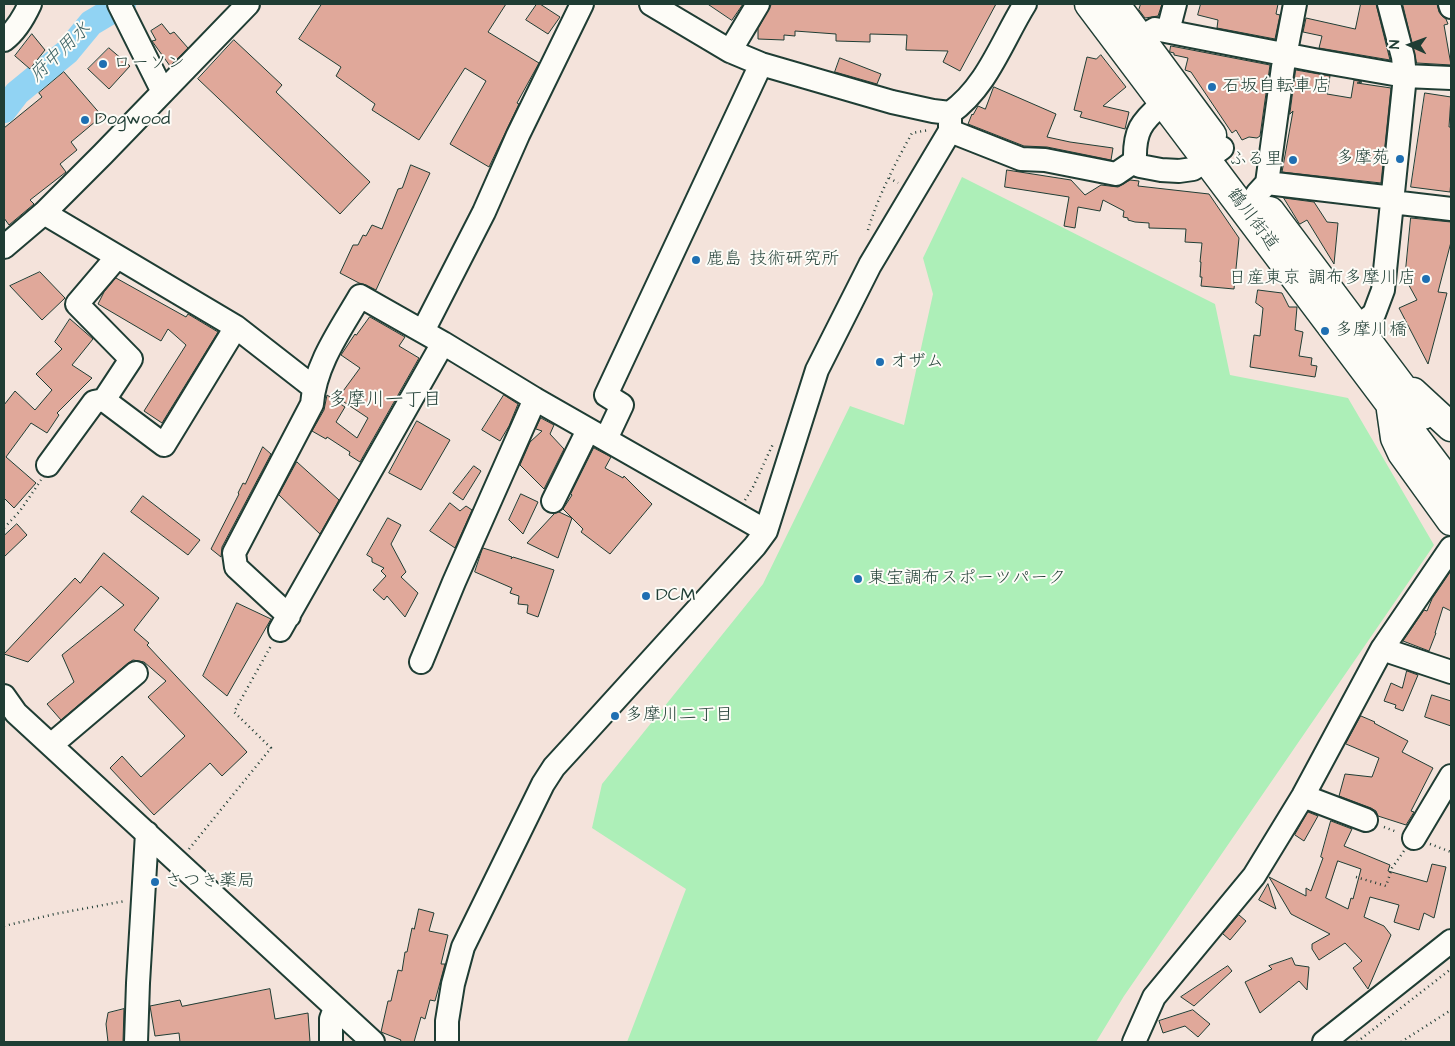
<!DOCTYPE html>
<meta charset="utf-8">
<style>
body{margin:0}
#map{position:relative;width:1455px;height:1046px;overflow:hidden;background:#f4e3db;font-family:"Architects Daughter",sans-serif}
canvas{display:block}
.frame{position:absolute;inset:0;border:5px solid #1f3d34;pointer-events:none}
.north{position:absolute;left:1385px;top:20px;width:50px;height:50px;-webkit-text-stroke:4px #fdfcf7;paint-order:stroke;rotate:272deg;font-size:14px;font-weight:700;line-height:20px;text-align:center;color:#1f3d34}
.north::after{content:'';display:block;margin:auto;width:18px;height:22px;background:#1f3d34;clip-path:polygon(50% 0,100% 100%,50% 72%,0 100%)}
</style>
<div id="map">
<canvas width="1455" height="1046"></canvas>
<div class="frame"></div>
<div class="north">N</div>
</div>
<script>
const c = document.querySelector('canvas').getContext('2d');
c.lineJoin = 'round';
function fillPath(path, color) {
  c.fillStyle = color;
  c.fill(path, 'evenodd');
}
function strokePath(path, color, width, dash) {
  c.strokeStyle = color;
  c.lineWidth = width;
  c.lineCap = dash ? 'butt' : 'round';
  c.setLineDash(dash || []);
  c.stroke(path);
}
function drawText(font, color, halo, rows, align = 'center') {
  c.font = font + ' "Architects Daughter","Klee One",sans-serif';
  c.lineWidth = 4;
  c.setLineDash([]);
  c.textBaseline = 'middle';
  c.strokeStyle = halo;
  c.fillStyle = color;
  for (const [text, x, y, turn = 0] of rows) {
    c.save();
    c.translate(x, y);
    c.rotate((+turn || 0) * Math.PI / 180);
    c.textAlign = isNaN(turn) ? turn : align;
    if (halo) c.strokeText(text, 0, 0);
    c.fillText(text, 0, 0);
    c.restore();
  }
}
fillPath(new Path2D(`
 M962,177L1215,304L1230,375L1348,398L1434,545L1124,996L1096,1042H627L686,889L592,828L602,784L763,584L850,406L904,425L933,294L923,258Z`), '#adefb8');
strokePath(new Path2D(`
 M4,110L17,93L67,52L91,23L123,4`), '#91d3f3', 26);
const building = new Path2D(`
 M322,4H506L488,32L539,63L517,103L519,104L489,167L450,144L486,81L465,68L419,140L372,110L375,104L336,76L341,67L299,39Z
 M537,4H540L560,17L548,34L526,20Z
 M708,4H743L732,20Z
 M772,4H996L960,71L943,62L948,51L906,50L907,35L870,34V42L836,41V34L795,31V36L784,35V40L758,39V29Z
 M1141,4H1162L1158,16L1145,18L1139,10Z
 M1201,4H1278L1276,14L1280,15L1275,39L1217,28L1218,20L1198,15Z
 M1361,4H1376L1390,60L1319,48L1322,36L1303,32L1306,18L1355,29Z
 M1403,4H1437L1439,12L1442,16L1446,19L1448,24L1444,25L1451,65L1417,63Z
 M162,24L170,34L174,32L188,48L170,66L152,41L156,40L151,31Z
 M32,34L45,50L30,69L15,56Z
 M234,40L282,85L276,92L370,182L340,214L198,79Z
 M1171,46L1270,65L1260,136L1257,138L1249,137L1242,140L1236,130L1232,133L1191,72L1185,70L1188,58L1174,55V53L1170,52Z
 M109,48L130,66L109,89L88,69Z
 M1101,55L1126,87L1103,106L1129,112L1125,129L1080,117L1082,112L1074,110L1087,57L1096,59Z
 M840,58L881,74L877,84L835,72Z
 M1296,70L1330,76L1327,94L1351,98L1354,80L1362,82L1357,83L1391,88L1381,183L1282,172L1293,111L1290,114Z
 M64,72L102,116L71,142L77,150L60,164L66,172L30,200L34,204L9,225L4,218V128L42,97L39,93Z
 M994,87L1056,114L1047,137L1070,142L1113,148L1111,160L1047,147L1024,146L968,124L972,114L973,115L978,106L985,109Z
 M1425,93L1451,97L1449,127H1451V181L1450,192L1411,187Z
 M411,165L430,173L376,290L366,285L359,283L340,273L353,245H358L363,235L366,236L372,225L382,229L398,189L402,188Z
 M1007,170L1071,180L1085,195L1101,185L1118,187L1130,180L1139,181L1138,186L1209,194L1239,238L1234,289L1201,286L1202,277H1200L1201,262H1200L1202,243L1185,242L1186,229L1149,228V223L1135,222L1128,220V218L1123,217L1124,211L1103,200L1100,211L1078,207L1075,228L1064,226L1069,197L1005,187Z
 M1284,198L1314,202L1327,222L1338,223L1334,264L1307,220L1300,224Z
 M1411,218L1451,222V242L1438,292L1447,293L1428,364L1399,308L1417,300L1405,278Z
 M40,272L65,298L42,320L10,286Z
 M116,278L186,317L188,314L218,332L162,423L144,411L186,345L168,329L161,341L98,304L104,292Z
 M1258,290L1282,293L1289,307H1297L1295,330L1303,332L1299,356L1312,358L1311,365L1317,366L1315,377L1250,367L1254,335L1260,336L1263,308L1256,303Z
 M370,317L405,337L399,346L419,358L360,462L349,455L350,452L327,437L326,439L312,431L324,410L327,395L345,407L336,422L357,438L368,418L338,398L360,368L341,355L355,334L356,335Z
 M70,319L93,339L72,365L92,378L57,413L59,415L47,433L31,423L6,457L36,483L14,508L4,498V405L15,391L35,410L52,390L36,374L62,349L55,342Z
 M504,395L518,404L509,426L500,441L482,430Z
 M541,418L554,425L550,434L564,449L544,489L520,465L530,442L542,431L536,429Z
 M417,421L450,440L421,490L389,473Z
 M263,447L271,454L222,547L221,557L211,549L239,494L238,493L243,483L245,484Z
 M594,448L611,457L605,468L623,478L624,476L652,504L610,554L581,532L583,529L563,509L572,495L571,494Z
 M297,462L339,500L320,534L279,495Z
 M474,466L481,471L463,500L453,493Z
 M521,494L538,502L523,534L509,520Z
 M143,496L200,540L188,555L131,512Z
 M450,503L460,511L466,506L472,510L455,548L430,531Z
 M559,512L572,518L558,558L527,543L554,514Z
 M388,518L401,525L391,544L406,572L401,577L418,593L405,617L387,596L384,600L373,590L386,576L381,571L384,568L372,562V558L367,555Z
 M17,524L27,535L4,557V536Z
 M483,548L512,557L511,559L513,557L554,570L538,617L527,613L528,605L518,604L519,596L510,593L512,588L475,572Z
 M104,553L159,598L134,630L149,643L147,645L247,752L222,776L210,763L154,815L110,768L122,756L141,777L185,736L148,697L166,681L144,662L133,660L128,663L61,720L47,704L74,682L62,655L124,605L101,586L28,662L4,654L75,578L80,583Z
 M1451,571V611L1443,607L1435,633H1436L1429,651L1403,641L1424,610L1427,611L1432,599Z
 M237,603L271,619L227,696L203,676Z
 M1407,671L1418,675L1403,711L1395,708L1396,705L1384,701L1391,683L1402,688Z
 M1432,695L1451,701V726L1425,717Z
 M1361,716L1375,722L1374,723L1408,741L1402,752L1433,768L1411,811L1414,812L1406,825L1378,816L1376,811L1371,808L1339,796L1345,774L1372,777L1379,758L1346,744Z
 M1308,812L1318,816L1304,841L1295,835Z
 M1331,821L1352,829L1344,846L1390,865L1388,871L1427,882L1432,864L1446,867L1434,918L1424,913L1419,930L1394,922L1399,905L1370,897L1364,917L1384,926L1391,935L1368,989L1353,968L1362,961L1345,943L1319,960L1312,949V944L1330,934L1291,914L1269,877L1306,896V888L1311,891L1323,858L1321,857ZM1338,861L1361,869L1353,899L1351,898L1348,909L1326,898Z
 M1268,884L1276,909L1259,900Z
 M419,909L434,913L429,931L448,935L441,964H445L435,1001L430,1000L425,1019L421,1017L414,1042H400L401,1040L381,1032L388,1001H391L398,970L402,971L405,952H407L412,928L414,929Z
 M1239,915L1246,921L1230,940L1223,934Z
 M1292,958L1295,965L1309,967L1307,990L1299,981L1260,1013L1245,982L1272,969L1269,966Z
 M1228,966L1232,971L1194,1006L1181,997Z
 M270,989L275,1019L308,1013L310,1042H180L179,1033L155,1036L150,1006L180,1000L182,1006Z
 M124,1009L123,1042H108L106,1024L108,1013Z
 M1193,1010L1210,1024L1198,1037L1185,1026L1163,1033L1159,1021Z`);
fillPath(building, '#e0a89a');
strokePath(building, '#1f3d34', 1);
const minor = new Path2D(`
 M119,4L163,92
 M651,4L730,51L761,64L892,102L933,111L950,113
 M1450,4L1451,7
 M1168,31L1175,4
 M1139,38L1155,29L1319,61L1405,76L1451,78
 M4,40C16,31 24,17 30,4
 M730,51L758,4
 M1163,103C1141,122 1134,131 1135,161L1140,166L1161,170L1179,171L1193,169L1222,148
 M950,131L1021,159L1045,160L1116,174L1135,161
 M1267,183L1385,197L1392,202L1451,209
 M1257,194L1267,183L1283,67L1295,4
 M44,213L236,327L313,387
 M4,247L44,213L103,154L248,4
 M117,257L77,304L131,359L104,400L164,445L236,327
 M1357,327L1374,314L1383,290L1405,76L1403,57L1389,4
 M423,331L484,212L518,135L582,4
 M606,439L622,405L606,395L761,64
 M48,465L94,402L104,400
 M553,501L588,430
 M289,616L236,567L234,553L312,404C315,364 341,329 360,296L443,343L535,399L766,531
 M280,630L443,343
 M1382,649L1451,672
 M421,662L454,582L535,399
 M4,696L16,713L373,1042
 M51,745L136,673
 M1303,796L1366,820
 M1414,838L1451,776
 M136,1042L138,983L147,833
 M331,1042V1019L335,1008
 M447,1042V1021L453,984L463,947L543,784L554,767L576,743L755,546L766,531L817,370L870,265L950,131V113C987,87 1002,41 1025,4
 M1134,1042L1154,997L1254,876L1303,796L1382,649L1451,548
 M1324,1042L1451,941`);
const major = new Path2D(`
 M1089,4L1451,485
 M1115,4L1212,135
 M1270,211L1423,415
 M1413,392L1451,427
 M1391,410L1395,438L1402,453L1451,521`);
strokePath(minor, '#1f3d34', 26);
strokePath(major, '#1f3d34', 31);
strokePath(new Path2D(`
 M889,178L898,183
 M868,230C878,196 895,164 912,133L929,130
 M745,500L753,487L773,444
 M4,528L20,511L41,480
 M1384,827L1397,832
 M1430,844L1451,852
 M189,849L271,748L234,712L272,644
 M1356,877L1386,886L1392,868L1404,851
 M4,926L55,914L125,901
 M1357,1042L1451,969
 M1401,1042L1451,1010`), '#1f3d34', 2.5, [1, 4]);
strokePath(minor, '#fdfcf7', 22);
strokePath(major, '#fdfcf7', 28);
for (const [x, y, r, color] of [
 [103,64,5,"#1f6fb2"],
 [1212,87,5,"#1f6fb2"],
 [85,120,5,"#1f6fb2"],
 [1400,159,5,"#1f6fb2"],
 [1293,160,5,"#1f6fb2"],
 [696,260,5,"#1f6fb2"],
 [1426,279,5,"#1f6fb2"],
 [1325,331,5,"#1f6fb2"],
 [880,362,5,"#1f6fb2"],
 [858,579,5,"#1f6fb2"],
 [646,596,5,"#1f6fb2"],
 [615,716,5,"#1f6fb2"],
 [155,882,5,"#1f6fb2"]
]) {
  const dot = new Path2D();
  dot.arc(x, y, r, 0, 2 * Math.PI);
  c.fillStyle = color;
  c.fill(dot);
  strokePath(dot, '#fdfcf7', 2);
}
drawText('18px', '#1f3d34', '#fdfcf7', [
 ["ローソン",113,64],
 ["石坂自転車店",1222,87],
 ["Dogwood",95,120],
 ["多摩苑",1390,159,"right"],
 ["ふる里",1283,160,"right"],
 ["鹿島 技術研究所",706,260],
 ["日産東京 調布多摩川店",1416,279,"right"],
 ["多摩川橋",1335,331],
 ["オザム",890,362],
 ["東宝調布スポーツパーク",868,579],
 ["DCM",656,596],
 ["多摩川二丁目",625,716],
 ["さつき薬局",165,882]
], 'left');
drawText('18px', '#1f3d34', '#fdfcf7', [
 ["鶴川街道",1252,220,53]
]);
drawText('italic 19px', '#3c6264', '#fdfcf7', [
 ["府中用水",61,53,-44]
]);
drawText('19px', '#1f3d34', '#fdfcf7', [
 ["多摩川一丁目",385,401]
]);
</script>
